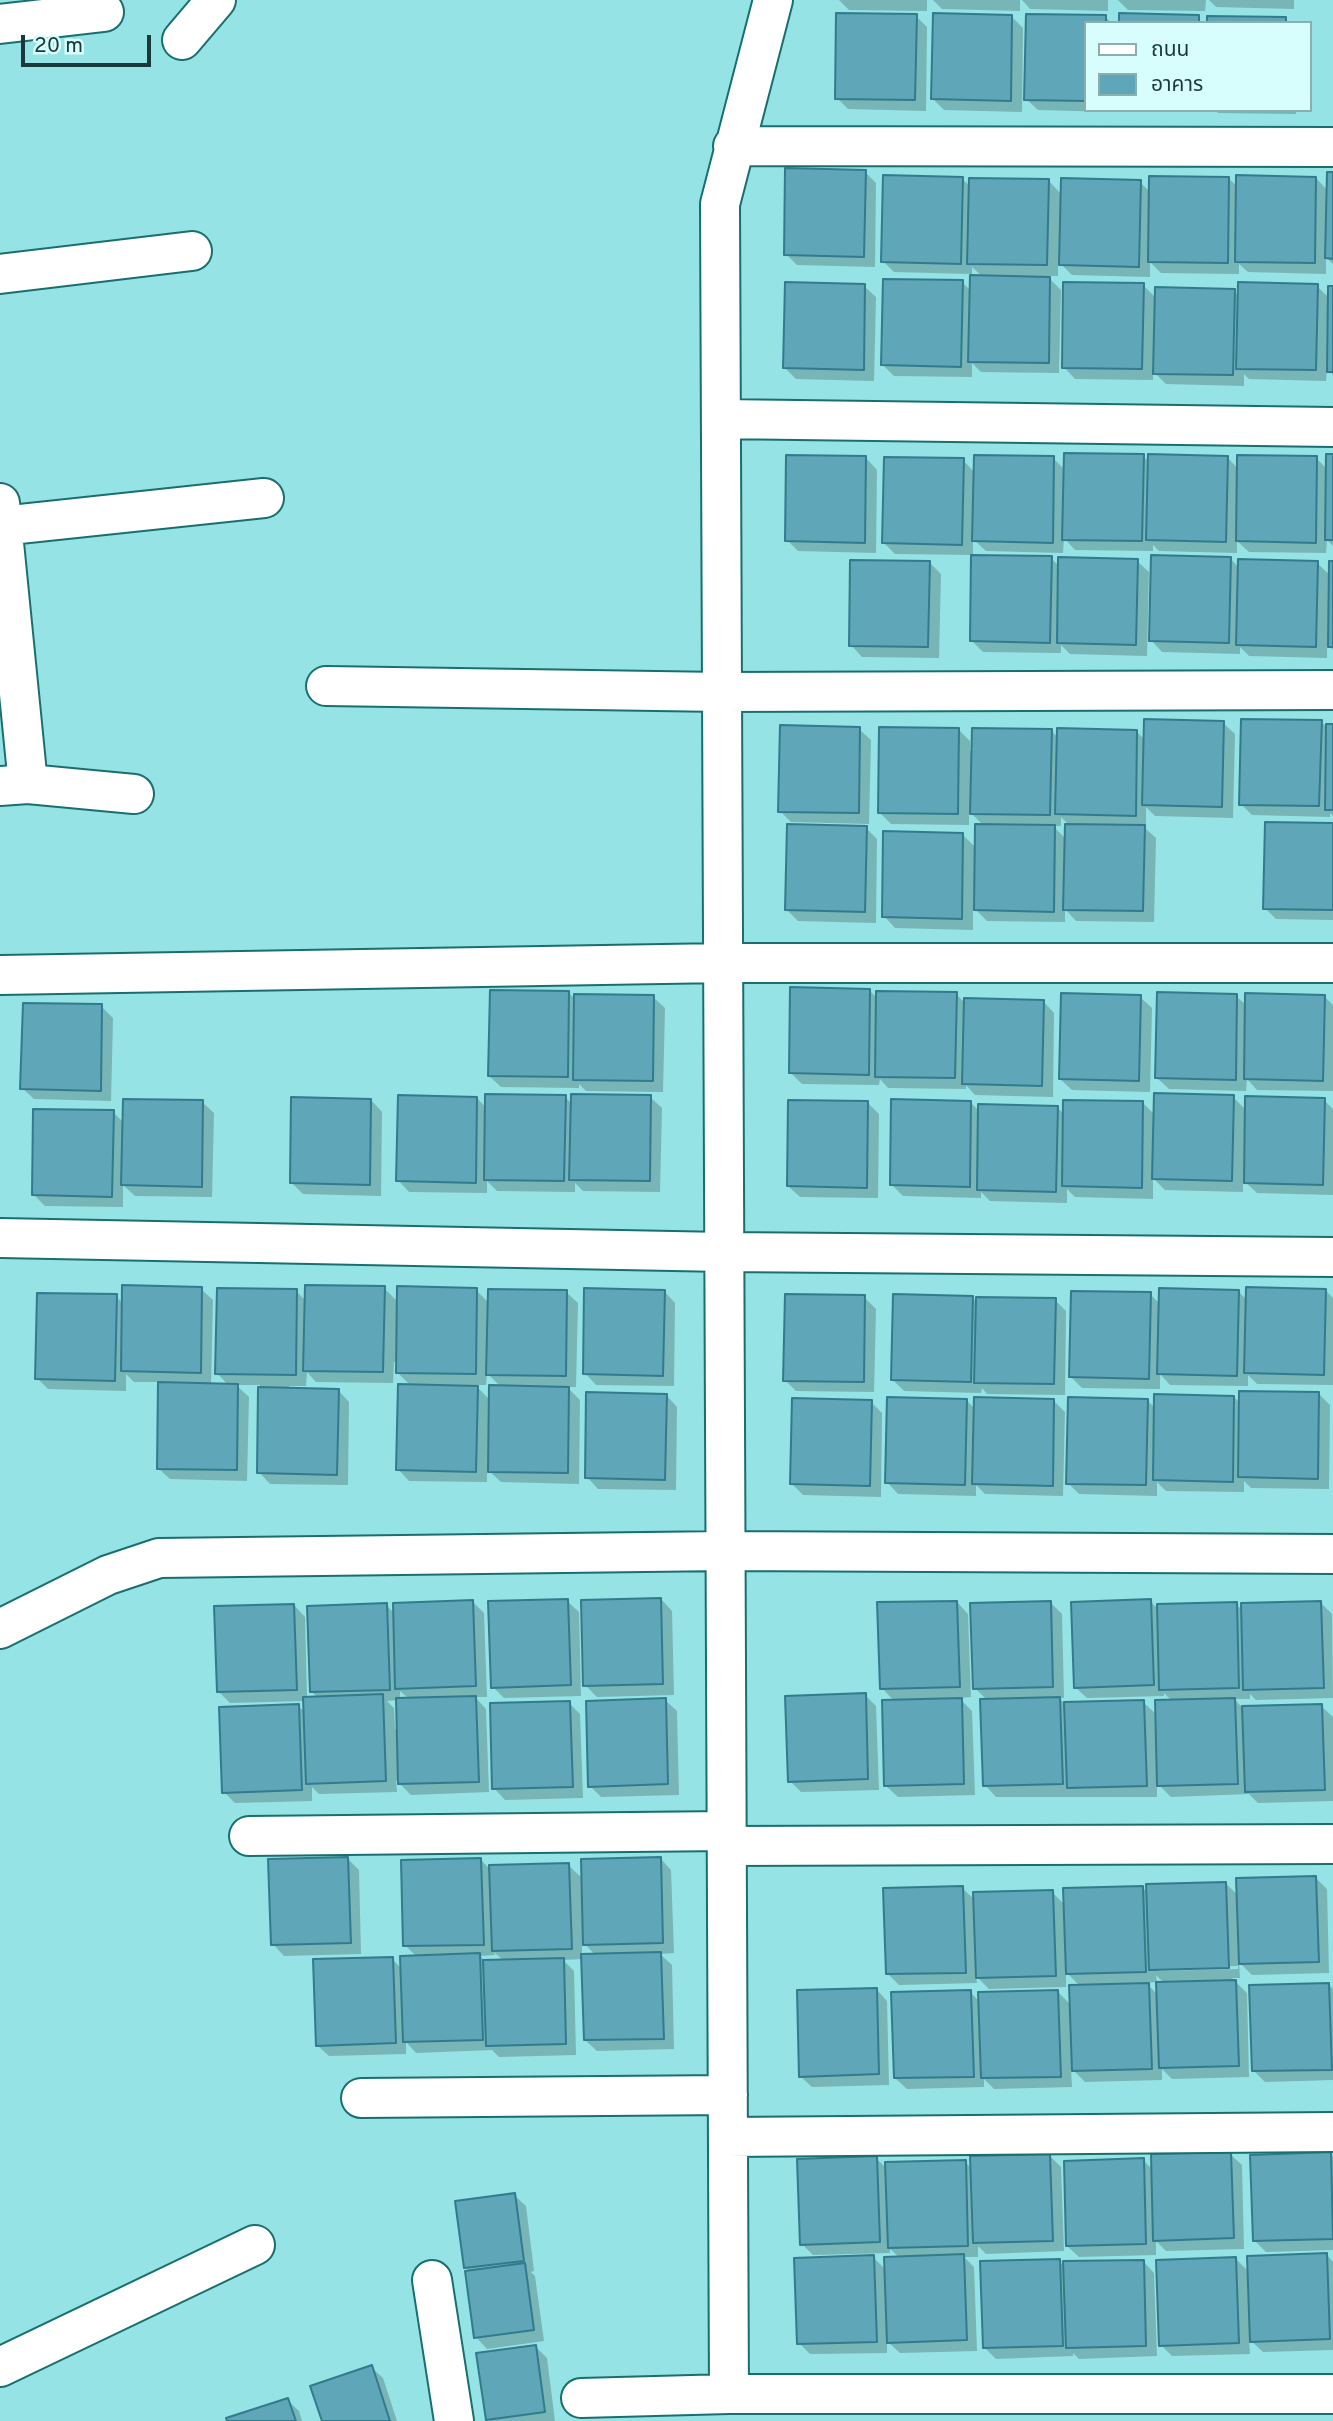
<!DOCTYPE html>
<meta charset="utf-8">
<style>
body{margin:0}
#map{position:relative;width:1333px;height:2421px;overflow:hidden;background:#95e3e4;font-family:Overpass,"Noto Sans Thai",sans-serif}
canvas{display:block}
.legend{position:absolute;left:1084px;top:21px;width:228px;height:91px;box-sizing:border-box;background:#d7fdfd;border:2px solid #8bafaf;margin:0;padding:9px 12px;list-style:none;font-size:21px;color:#19393a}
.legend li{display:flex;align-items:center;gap:14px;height:35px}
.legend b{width:35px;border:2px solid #8bafaf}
.scale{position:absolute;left:21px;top:35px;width:130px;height:32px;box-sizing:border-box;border:4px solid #19393a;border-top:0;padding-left:9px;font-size:21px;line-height:24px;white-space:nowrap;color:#19393a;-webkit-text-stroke:5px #d7fdfd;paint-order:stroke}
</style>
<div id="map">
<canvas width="1333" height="2421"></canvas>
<ul class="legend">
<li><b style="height:9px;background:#fff"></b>ถนน</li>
<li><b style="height:19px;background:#5ea6b8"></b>อาคาร</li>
</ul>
<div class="scale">20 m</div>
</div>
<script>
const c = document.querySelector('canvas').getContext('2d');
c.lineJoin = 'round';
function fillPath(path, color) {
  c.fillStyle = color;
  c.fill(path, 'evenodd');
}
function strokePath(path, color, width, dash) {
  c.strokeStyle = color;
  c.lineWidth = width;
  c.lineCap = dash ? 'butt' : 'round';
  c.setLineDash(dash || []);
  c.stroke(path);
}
fillPath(new Path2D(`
 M839,0H927V11L849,10Z
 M933,0H1020V11L942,9Z
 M1022,0H1108V11L1030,9Z
 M1118,0H1206L1205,11L1128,10Z
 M1209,0H1294V9L1216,7Z
 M1028,15L1105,17L1112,23H1086V110L1115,112L1038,110L1026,99Z
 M916,16L927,27L926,111L848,109L837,98Z
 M1012,17L1023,28L1022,112L944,110L932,98Z
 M1131,110H1208V112Z
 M1215,110H1296V114L1218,113Z
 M865,172L876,183L875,267L797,265L786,254Z
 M1333,174V264L1326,257V274L1248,272L1239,264V274L1161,273L1150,262V277L1072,275L1058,261V276H1047L1061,290L1059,373L981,372L972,363V377L894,376L883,365L962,282L972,292L983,277L972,267V274L894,272L883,261L962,179L971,187L1049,181L1062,195L1140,182L1151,193L1229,179L1238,187L1316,178L1328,191Z
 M1143,285L1156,298L1234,291L1239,296L1317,286L1330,299L1333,287V375L1327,369L1326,381L1249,379L1244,374V386L1166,384L1153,371V380L1075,379L1064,367Z
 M864,286L876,297L874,381L796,379L785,368Z
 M1143,456L1150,463L1228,458L1238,469L1316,458L1327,469L1333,456V546L1327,540L1326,553L1249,552L1237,541V553L1159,551L1153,545V551L1075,550L1064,538L1063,553L986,551L973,539V555L895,554L884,543L963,460L975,473L1053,458L1065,470Z
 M866,458L877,470L876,553L798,551L787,540Z
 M1051,558L1060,567L1137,561L1149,572L1147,656L1070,654L1061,645V653L983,652L972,641Z
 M1230,558L1239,568L1317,563L1331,576L1333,563V650L1327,644V658L1249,656L1240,647V654L1162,652L1151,640Z
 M930,563L941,574L939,658L862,657L851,645Z
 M1321,722L1328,728L1333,726V816L1330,813V817L1252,815L1241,804Z
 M1223,723L1235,734L1233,818L1155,816L1146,807V829L1156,838L1154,922L1076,921L1065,909V922L987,921L973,907V930L895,928L884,916L963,835L976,848L984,826L969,811V825L891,824L879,812L959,730L970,741V751H973L1052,731L1058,738L1136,731L1145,740ZM1061,817L1069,825L1066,839L1053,826H1061Z
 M859,729L871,740L869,824L791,822L780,811Z
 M1333,825V920L1276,919L1265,908Z
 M866,828L877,839L876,923L798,921L787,910Z
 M869,990L878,999L956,994L966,1004L1043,1001L1054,1013L1053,1097L975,1095L966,1085V1089L888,1088L880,1079L879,1085L802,1084L790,1072Z
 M569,993L576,1000L653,997L665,1008L663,1092L586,1091L579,1084V1088L501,1087L489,1076Z
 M1236,996L1247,1006L1324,996L1333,1005V1091L1257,1090L1247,1079L1246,1091L1169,1089L1157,1078Z
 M1140,997L1152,1008L1150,1092L1072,1090L1060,1079Z
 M101,1006L113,1018L111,1101L34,1099L22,1088Z
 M565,1097L572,1104L650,1097L662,1108L660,1192L583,1191L575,1183V1192L497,1191L487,1181V1193L409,1192L398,1180L477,1098L487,1109Z
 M1233,1097L1246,1110L1324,1100L1333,1109V1195L1257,1193L1243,1180V1192L1165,1190L1153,1178V1199L1075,1197L1067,1189V1203L990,1201L981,1192V1198L903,1196L892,1185L971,1103L980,1112L1058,1108L1065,1115L1143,1103L1155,1115Z
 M371,1100L382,1112L381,1196L303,1194L291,1182Z
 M202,1102L214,1113L212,1197L135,1196L123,1185V1207L45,1206L34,1195L113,1112L124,1123Z
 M868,1103L879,1114L878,1198L800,1197L788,1186Z
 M384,1288L398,1302L476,1290L489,1303L566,1292L578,1303L576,1387H567L580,1400L579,1484L501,1482L487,1469V1482L409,1481L398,1469L411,1386L397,1372V1362H394L393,1383L316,1382L307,1372L306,1386H289V1389L338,1390L349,1402L348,1485L270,1484L259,1472L260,1385H236L249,1397L247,1481L170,1479L158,1468L160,1382H134L126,1374V1391L48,1389L37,1378L116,1296L123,1304L201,1289L213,1300L211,1385L229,1386L217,1373L296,1291L306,1301ZM487,1373L501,1387L491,1401L475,1385H486Z
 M1325,1290L1333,1298V1385L1257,1384L1248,1375V1386L1170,1385L1160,1374V1389L1082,1388L1071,1377L1150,1294L1160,1304L1238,1291L1248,1301Z
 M664,1291L675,1303L674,1386L596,1385L585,1373Z
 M864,1297L876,1309L874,1392L796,1391L785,1380Z
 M972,1297L977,1303L1055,1300L1066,1311L1065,1395L987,1394L982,1388L981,1393L904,1391L892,1379Z
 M1319,1394L1330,1405L1329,1489L1251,1488L1244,1481V1492L1166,1491L1157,1482V1496L1079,1494L1068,1483L1147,1400L1156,1409L1234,1397L1241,1404Z
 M666,1395L677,1407L676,1490L598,1489L587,1477Z
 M1053,1400L1065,1412L1063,1496L985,1494L976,1485V1496L898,1494L887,1482L967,1401L975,1409Z
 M871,1402L882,1413L881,1497L803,1495L792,1484Z
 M661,1599L672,1611L674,1695L597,1697L585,1685Z
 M567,1601L579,1612L581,1696L504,1698L493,1687Z
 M1150,1601L1158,1609L1236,1604L1243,1611L1321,1603L1332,1614L1333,1698L1256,1700L1250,1694V1699H1234L1243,1708L1321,1706L1333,1717V1801L1258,1803L1249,1794L1171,1797L1157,1783V1797H996L985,1785L988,1701L975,1688L1050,1602L1062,1614L1064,1698H1059L1065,1704L1143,1702L1158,1716L1172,1701L1164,1693V1696L1087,1698L1075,1687Z
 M473,1602L484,1613L487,1697H475L486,1709L489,1792L411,1795L396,1780L397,1792L319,1794L312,1787V1801L235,1803L224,1792L298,1706L306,1713L305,1701L230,1703L218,1691L294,1605L305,1617L307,1699L318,1698L311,1691L386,1605L395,1614ZM400,1691L409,1699L400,1700ZM398,1700V1729H395L394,1708L387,1701Z
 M957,1602L968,1614L971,1697L959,1698L972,1711L975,1795L898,1797L886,1786L895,1702L882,1688Z
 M865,1695L876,1706L879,1790L801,1792L790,1781Z
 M665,1700L677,1711L679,1795L601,1797L590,1786Z
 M569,1703L580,1714L583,1798L505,1800L494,1788Z
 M347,1858L359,1870L361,1954L284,1956L273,1944Z
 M660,1858L671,1870L674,1953L660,1954L672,1965L674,2049L597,2051L585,2040L583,1959L563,1960L574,1971L576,2055L499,2057L492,2050L416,2053L406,2042V2054L329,2056L317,2045L392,1959L402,1969L417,1957L405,1945L481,1860L491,1870L568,1865L583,1879ZM582,1941L596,1956H582ZM494,1952L504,1961L486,1962L480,1956L495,1955Z
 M1316,1878L1327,1889L1329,1973L1252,1975L1239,1962L1240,1978H1232L1247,1993L1249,2077L1172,2079L1162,2069V2080L1085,2082L1071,2068L1072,2087L994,2089L984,2079V2087L907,2089L895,2078L970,1992L980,2002L1058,1992L1071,2005L1080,1986L1066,1972V1987L989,1989L976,1976L977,1983L899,1985L888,1974L962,1888L975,1900L1052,1892L1065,1905L1142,1887L1148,1893L1225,1883L1239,1896ZM1238,1966V1969L1159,1971V1968ZM1156,1975L1165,1984L1158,1995L1146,1983L1157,1982Z
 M1329,1985L1333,1989V2080L1265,2082L1253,2070Z
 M876,1989L887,2001L889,2085L812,2087L800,2076Z
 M1230,2154L1242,2165L1244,2249L1166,2251L1156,2241V2255L1079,2257L1067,2246L1143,2160L1153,2170Z
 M1330,2154L1333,2157V2250L1266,2252L1255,2241Z
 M1050,2156L1061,2167L1064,2251L986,2254L978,2246V2257H964L974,2267L977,2351L900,2353L887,2341V2353L810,2354L799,2343L873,2257L886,2270L900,2258L890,2249V2253L813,2255L802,2244L876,2158L887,2169L965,2162L972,2169Z
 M514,2195L526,2206L534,2271L531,2272L535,2276L544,2341L487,2349L476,2337L470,2272L466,2268Z
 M1327,2255L1333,2262V2350L1263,2352L1249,2339L1250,2354L1172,2356L1161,2345L1236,2259L1250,2273Z
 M1059,2261L1065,2267L1143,2261L1154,2273L1157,2356L1079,2359L1073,2353V2356L996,2359L984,2347Z
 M536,2347L547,2358L555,2421H489Z
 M371,2367L383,2378L397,2421H324Z
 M287,2400L299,2411L302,2421H229Z`), '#0003');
const building = new Path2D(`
 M836,13L917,14L915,100L835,99Z
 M933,13L1012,15L1011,101L931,99Z
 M1119,13L1199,15V23H1119Z
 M1026,14L1106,15V23H1086V101L1024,100Z
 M1207,16L1286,17V23H1207Z
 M785,168L866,170L864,257L784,255Z
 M1327,172H1333V259L1325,258Z
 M883,175L963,177L961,264L881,262Z
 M1236,175L1316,177L1315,263L1235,262Z
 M1149,176L1229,177L1228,263L1148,262Z
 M969,178L1049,179L1047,265L967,264Z
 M1061,178L1141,180L1139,267L1059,265Z
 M970,275L1050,277L1049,363L968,362Z
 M883,279L963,280L961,367L881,365Z
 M785,282L865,284L864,370L783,368Z
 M1063,282L1144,283L1142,369L1062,368Z
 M1238,282L1318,284L1316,370L1236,369Z
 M1328,286H1333V372H1327Z
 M1155,287L1235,289L1233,375L1153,374Z
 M1064,453L1144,454L1142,541L1062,540Z
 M1148,454L1228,456L1226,542L1146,540Z
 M1326,454H1333V540H1325Z
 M786,455L866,456L865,543L785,541Z
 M974,455L1054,456L1053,543L972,541Z
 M1237,455L1317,456L1316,543L1236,541Z
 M884,457L964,458L962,545L882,543Z
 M971,555L1052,556L1050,643L970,641Z
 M1151,555L1231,557L1229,643L1149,641Z
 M1058,557L1138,559L1136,645L1057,643Z
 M1238,559L1318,561L1316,647L1236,645Z
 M850,560L930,561L928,647L849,646Z
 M1329,561H1333V647H1328Z
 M1144,719L1224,721L1222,807L1142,805Z
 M1241,719L1322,720L1319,806L1239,805Z
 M1326,724H1333V810H1325Z
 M780,725L860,727L859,813L778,812Z
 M879,727L959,728L958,814L878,813Z
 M972,728L1052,729L1050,815L970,814Z
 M1057,728L1137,730L1136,816L1055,814Z
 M1265,822L1333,823V910L1263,909Z
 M787,824L867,826L865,912L785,910Z
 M975,824L1055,825L1054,912L974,910Z
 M1065,824L1145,825L1143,911L1063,910Z
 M883,831L963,833L962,919L882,917Z
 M790,987L870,989L869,1075L789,1073Z
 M490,990L569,991L568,1077L488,1076Z
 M876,991L957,992L955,1078L875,1077Z
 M1157,992L1237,994L1236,1080L1155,1078Z
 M1061,993L1141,995L1139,1081L1059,1079Z
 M1245,993L1325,995L1323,1081L1244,1079Z
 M574,994L654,995L653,1081L573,1080Z
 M964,998L1044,1000L1042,1086L962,1084Z
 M23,1003L102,1004L101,1091L20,1089Z
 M1154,1093L1234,1095L1232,1181L1152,1179Z
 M485,1094L566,1095L564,1181L484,1180Z
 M571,1094L651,1095L650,1181L569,1180Z
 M398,1095L477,1097L476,1183L396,1181Z
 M1245,1096L1325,1098L1323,1185L1244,1183Z
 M291,1097L371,1099L370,1185L290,1183Z
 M123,1099L203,1100L202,1187L121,1185Z
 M891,1099L971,1101L970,1187L890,1185Z
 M788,1100L868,1101L867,1188L787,1186Z
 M1063,1100L1143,1101L1142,1188L1062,1186Z
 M978,1104L1058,1106L1056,1192L977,1190Z
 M33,1109L114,1110L112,1197L32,1195Z
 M122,1285L202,1287L201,1373L121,1371Z
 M305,1285L385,1286L383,1372L303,1371Z
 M397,1286L477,1288L476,1374L396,1373Z
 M1246,1287L1326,1289L1324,1375L1244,1373Z
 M217,1288L297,1289L296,1375L215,1374Z
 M584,1288L665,1290L663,1376L583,1374Z
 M1159,1288L1239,1290L1237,1376L1157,1374Z
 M488,1289L567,1290L566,1376L486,1375Z
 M1071,1291L1151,1292L1149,1379L1069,1377Z
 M37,1293L117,1294L115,1381L35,1379Z
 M785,1294L865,1295L864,1382L783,1381Z
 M893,1294L973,1296L971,1382L891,1380Z
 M976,1297L1056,1298L1054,1384L974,1383Z
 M158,1382L238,1384L237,1470L157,1469Z
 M398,1384L478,1386L476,1472L396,1470Z
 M489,1385L569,1387L568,1473L488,1472Z
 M258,1387L339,1389L337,1475L257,1473Z
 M1239,1391L1319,1392L1318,1479L1238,1477Z
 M586,1392L667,1394L665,1480L585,1478Z
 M1154,1394L1234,1396L1233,1482L1153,1480Z
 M887,1397L967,1399L965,1485L885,1483Z
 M974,1397L1054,1399L1053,1486L972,1484Z
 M1068,1397L1148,1399L1146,1485L1066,1484Z
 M792,1398L872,1400L870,1486L790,1484Z
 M661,1598L663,1684L583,1686L581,1600Z
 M568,1599L571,1685L491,1688L488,1601Z
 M1151,1599L1154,1685L1074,1688L1071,1602Z
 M473,1600L476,1686L395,1689L393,1603Z
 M957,1601L960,1687L880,1689L877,1602Z
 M1051,1601L1053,1687L973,1689L970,1603Z
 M1321,1601L1324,1688L1243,1690L1241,1603Z
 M1237,1602L1239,1688L1159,1690L1157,1604Z
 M387,1603L390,1690L310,1692L307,1606Z
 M294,1604L297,1690L217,1692L214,1606Z
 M866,1693L868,1779L788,1782L785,1696Z
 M383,1694L386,1781L306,1784L303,1697Z
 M476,1696L479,1782L398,1784L396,1698Z
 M1060,1697L1063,1784L983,1786L980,1699Z
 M666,1698L668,1784L588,1787L586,1701Z
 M962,1698L964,1784L884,1786L882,1700Z
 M1235,1698L1238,1784L1157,1786L1155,1700Z
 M1144,1700L1147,1786L1067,1788L1064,1702Z
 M570,1701L573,1787L492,1789L490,1703Z
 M299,1704L302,1790L222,1793L219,1707Z
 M1322,1704L1325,1790L1245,1792L1242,1706Z
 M348,1857L351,1943L271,1945L268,1859Z
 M661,1857L663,1943L583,1945L581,1859Z
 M481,1858L484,1945L403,1946L401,1860Z
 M569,1863L572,1949L492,1951L489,1865Z
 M1316,1876L1319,1962L1239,1964L1236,1878Z
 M1226,1882L1229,1968L1149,1970L1146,1884Z
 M963,1886L966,1973L886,1974L883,1888Z
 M1143,1886L1146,1972L1066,1974L1063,1888Z
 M1053,1890L1056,1976L976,1978L973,1892Z
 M661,1952L664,2039L584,2040L581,1954Z
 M480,1953L483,2040L403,2042L400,1956Z
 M393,1957L396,2043L316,2046L313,1959Z
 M564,1958L566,2044L486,2046L483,1960Z
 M1236,1980L1239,2066L1159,2068L1156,1982Z
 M1149,1983L1152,2069L1072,2071L1069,1985Z
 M1329,1983L1332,2070L1252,2071L1249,1985Z
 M877,1988L879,2074L799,2077L797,1990Z
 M971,1990L974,2077L894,2078L891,1992Z
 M1058,1990L1061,2077L981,2078L978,1992Z
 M1231,2152L1234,2238L1153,2241L1151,2154Z
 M1331,2152L1333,2239L1253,2241L1250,2155Z
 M1050,2154L1053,2241L973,2243L970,2156Z
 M877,2156L880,2242L800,2245L797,2159Z
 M1144,2158L1146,2244L1066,2246L1064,2161Z
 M966,2160L968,2246L888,2248L885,2162Z
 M515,2193L524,2261L464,2268L455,2201Z
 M1327,2253L1330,2339L1250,2342L1247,2256Z
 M964,2254L967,2340L887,2343L884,2257Z
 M874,2255L877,2342L797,2344L794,2258Z
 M1236,2257L1239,2343L1159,2346L1156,2260Z
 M1060,2259L1063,2346L983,2348L980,2261Z
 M1144,2260L1146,2346L1066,2348L1063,2261Z
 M525,2263L534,2330L474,2338L465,2271Z
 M536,2345L545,2412L486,2420L476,2353Z
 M372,2365L390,2421H322L310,2386Z
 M288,2398L296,2421H227L226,2418Z`);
fillPath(building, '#5ea6b8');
strokePath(building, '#327b8d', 2);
const minor = new Path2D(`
 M0,24L104,12
 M182,40L216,0
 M733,146L1333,147
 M0,274L192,251
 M721,419L1333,427
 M0,503L28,784
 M0,526L264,498
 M326,686L722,692L1333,690
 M0,786L28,784L134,794
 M0,975L723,963H1333
 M0,1238L724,1252L1333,1257
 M0,1629L108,1575L159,1558L726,1551L1333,1554
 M249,1836L727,1831
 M727,1846L1333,1844
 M361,2098L728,2095
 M728,2137L1333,2132
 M432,2280L454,2421
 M0,2367L255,2245
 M729,2394L720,204L773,0
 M581,2398L729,2394H1333`);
strokePath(minor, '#196f6f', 42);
strokePath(minor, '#fff', 38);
</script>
